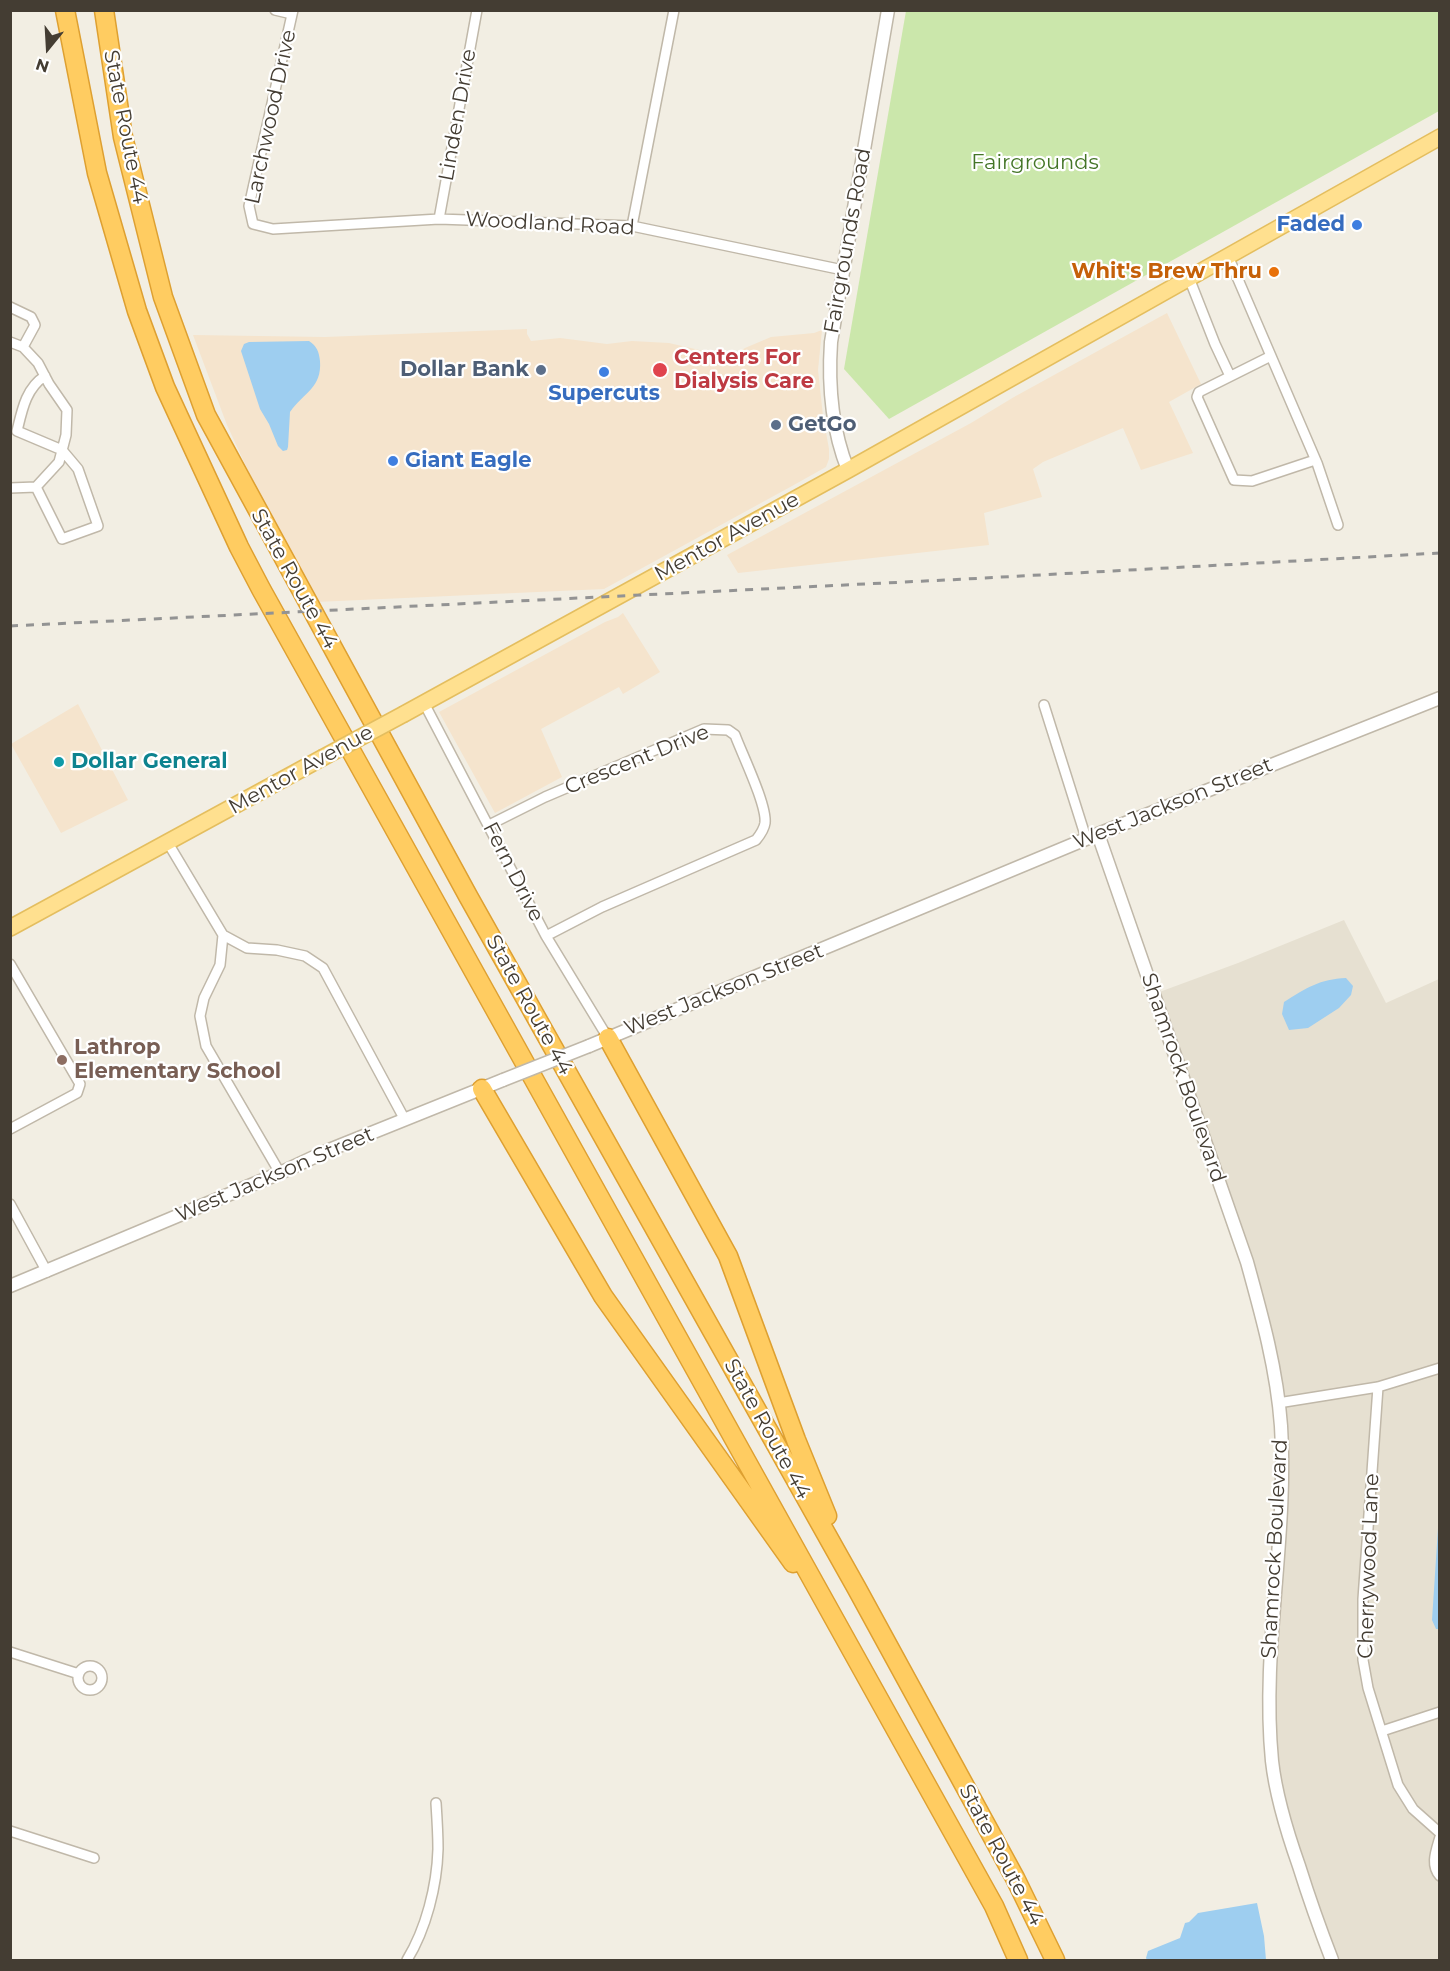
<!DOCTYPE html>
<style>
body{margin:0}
#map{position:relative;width:1450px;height:1971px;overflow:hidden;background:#f2eee3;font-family:Montserrat,sans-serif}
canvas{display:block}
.frame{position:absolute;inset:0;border:12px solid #443d33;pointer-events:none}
.north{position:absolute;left:18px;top:18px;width:60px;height:60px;-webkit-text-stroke:4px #fff;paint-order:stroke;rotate:198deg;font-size:16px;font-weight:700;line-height:24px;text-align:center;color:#443d33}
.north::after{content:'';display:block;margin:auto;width:21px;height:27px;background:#443d33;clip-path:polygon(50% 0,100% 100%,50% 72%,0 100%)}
</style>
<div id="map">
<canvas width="1450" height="1971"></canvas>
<div class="frame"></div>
<div class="north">N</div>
</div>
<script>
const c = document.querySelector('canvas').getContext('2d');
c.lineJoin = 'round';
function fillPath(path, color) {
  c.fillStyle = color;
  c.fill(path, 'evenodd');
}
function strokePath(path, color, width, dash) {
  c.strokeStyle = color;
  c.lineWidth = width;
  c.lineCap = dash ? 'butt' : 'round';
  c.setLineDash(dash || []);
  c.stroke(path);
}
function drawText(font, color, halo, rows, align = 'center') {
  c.font = font + ' Montserrat,sans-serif';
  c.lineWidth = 4.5;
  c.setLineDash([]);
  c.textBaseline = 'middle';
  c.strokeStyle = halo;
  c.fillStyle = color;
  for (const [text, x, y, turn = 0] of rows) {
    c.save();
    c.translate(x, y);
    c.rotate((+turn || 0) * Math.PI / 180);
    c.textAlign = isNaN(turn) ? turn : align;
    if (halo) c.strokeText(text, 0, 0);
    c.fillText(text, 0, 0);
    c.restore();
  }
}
fillPath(new Path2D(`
 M1344,920L1386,1003L1439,979V1960H1332L1272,1762L1281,1426L1262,1314L1154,994L1238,963Z`), '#e6e0d1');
fillPath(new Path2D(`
 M1167,313L1201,384L1169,402L1193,453L1141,470L1123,428L1043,462L1033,469L1042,497L984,513L989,545L738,573L727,555L971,423L1014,397Z
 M527,329V334L531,341L560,338L607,344L632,341L669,343L708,352L719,361L725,360L745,348L771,337L814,333L822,330L818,370L823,416L829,449V459L826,467L792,486L604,589L316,602L264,505L227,425L193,335L325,337Z
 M623,613L660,672L623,694L619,687L541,729L562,777L495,813L439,712L605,622L618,617Z
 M78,704L128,800L61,833L11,744Z`), '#f5e4cd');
fillPath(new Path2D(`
 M906,11H1439V111L889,419L844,369Z`), '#cbe7ab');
fillPath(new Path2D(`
 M309,341C317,346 319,352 320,361C322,388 304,392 290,412L288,447L287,450L283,451L278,446L269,424L260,409L241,351L244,344L249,342Z
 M1346,978L1353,986L1351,995L1339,1008L1308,1028L1289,1030L1282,1014L1284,1002C1306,988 1320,979 1346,978Z
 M1439,1513L1440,1629H1436L1432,1620Z
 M1257,1903L1264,1936L1266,1960H1147L1146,1958L1148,1951L1180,1938L1185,1923L1189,1922L1198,1913Z`), '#9ecef0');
const minor = new Path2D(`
 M275,10L292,14
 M293,10L249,206L253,224L273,229L439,219L632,226L843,270
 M439,219L477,10
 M632,226L674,10
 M1228,256L1317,463L1338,525
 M1189,278L1215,344L1230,376
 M10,307L31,317L35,325L23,347
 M10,342L23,347L38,363L49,384L67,410L66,435L59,462L36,487L10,488
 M1271,356L1199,392L1197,397L1234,480L1252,481L1315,460
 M36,487L62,539L98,526L78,469L62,450L17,431C22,410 26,388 45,376
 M424,703L546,936L608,1038
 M1044,705L1086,838
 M489,825L545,797L704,729L728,730L735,735C742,754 767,805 765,823C764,830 760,835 756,840L602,907L546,936
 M168,843L223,935L220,965L204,998L200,1016L206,1046L280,1173
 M223,935L247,948L277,950L305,956L323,968L405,1120
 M10,964L80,1084L77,1093L10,1129
 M10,1204L47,1272
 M1378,1387L1363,1599V1660L1368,1688L1398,1785L1413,1809L1440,1833
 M1278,1403L1378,1387L1440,1368
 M10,1652L79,1674
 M78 1678a12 12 0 1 1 24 0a12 12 0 1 1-24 0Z
 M1382,1731L1440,1712
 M10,1831L94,1858
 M1440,1837C1436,1851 1430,1865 1440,1876
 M407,1960C426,1929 437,1886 438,1849C438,1834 437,1818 436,1803`);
const tertiary = new Path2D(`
 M848,470C832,430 828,386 831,342L888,10
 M1098,834L1247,1262C1262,1316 1277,1370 1281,1426C1288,1538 1261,1649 1272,1761C1276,1797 1287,1832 1299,1866C1309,1898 1320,1929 1332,1960
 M589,1046L1098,834L1440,698
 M10,1286L280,1173L329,1150L503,1080`);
const primary = new Path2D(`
 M404,714L848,470L1440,137
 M10,928L322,758`);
const motorway = new Path2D(`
 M65,10L97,173L137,311L165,387L239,547L261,589L994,1906L1018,1960
 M104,10L123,137L163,297L206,415L468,896L856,1587L1015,1878L1055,1960
 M608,1038L728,1256L796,1440L827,1516
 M482,1089L603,1296L793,1563`);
strokePath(minor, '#c0b8a9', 12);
strokePath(tertiary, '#c0b8a9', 15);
strokePath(primary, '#e4be5f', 18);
strokePath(motorway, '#dea031', 21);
strokePath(minor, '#fff', 9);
strokePath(tertiary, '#fff', 12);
strokePath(primary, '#ffe08f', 15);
strokePath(motorway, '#ffcc61', 18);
strokePath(new Path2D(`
 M10,626L966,579L1440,553`), '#939393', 3, [8, 8]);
const tertiaryBridge = new Path2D(`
 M503,1080L589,1046`);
const primaryBridge = new Path2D(`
 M322,758L404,714`);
strokePath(tertiaryBridge, '#c0b8a9', 15, []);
strokePath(primaryBridge, '#e4be5f', 18, []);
strokePath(tertiaryBridge, '#fff', 12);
strokePath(primaryBridge, '#ffe08f', 15);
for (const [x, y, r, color] of [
 [1357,225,6,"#3f7fe0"],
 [1274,272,6,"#e8710a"],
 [541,370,6,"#5c6f8a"],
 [660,370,8,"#e0444e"],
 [604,372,6,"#3f7fe0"],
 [776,425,6,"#5c6f8a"],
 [393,461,6,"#3f7fe0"],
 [59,762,6,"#0f9aa8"],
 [62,1060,6,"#8d6e63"]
]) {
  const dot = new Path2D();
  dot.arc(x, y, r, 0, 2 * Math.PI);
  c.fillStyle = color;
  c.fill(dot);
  strokePath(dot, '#fff', 2);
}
drawText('21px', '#443d33', '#fff', [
 ["Linden Drive",458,115,-80],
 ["Larchwood Drive",271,117,-78],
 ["State Route 44",125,127,79],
 ["Woodland Road",550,224,3],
 ["Fairgrounds Road",848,241,-80],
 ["Mentor Avenue",727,537,-29],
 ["State Route 44",294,579,61],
 ["Crescent Drive",637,760,-22],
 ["Mentor Avenue",301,770,-29],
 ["West Jackson Street",1173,804,-22],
 ["Fern Drive",513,872,63],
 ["West Jackson Street",724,990,-22],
 ["State Route 44",529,1005,61],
 ["Shamrock Boulevard",1183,1078,71],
 ["West Jackson Street",275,1175,-23],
 ["State Route 44",767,1429,61],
 ["Shamrock Boulevard",1275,1549,-87],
 ["Cherrywood Lane",1369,1566,-88],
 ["State Route 44",1001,1855,62]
]);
drawText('21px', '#447527', '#fff', [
 ["Fairgrounds",1035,163]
]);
drawText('bold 21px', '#366cbe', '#fff', [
 ["Faded",1345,225],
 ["Supercuts",604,394,"center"],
 ["Giant Eagle",405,461,"left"]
], 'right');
drawText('bold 21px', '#c56008', '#fff', [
 ["Whit's Brew Thru",1262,272]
], 'right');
drawText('bold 21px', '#be3a42', '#fff', [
 ["Centers For",674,358],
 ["Dialysis Care",674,382]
], 'left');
drawText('bold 21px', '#4e5e75', '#fff', [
 ["Dollar Bank",529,370],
 ["GetGo",788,425,"left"]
], 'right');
drawText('bold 21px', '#0d838f', '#fff', [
 ["Dollar General",71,762]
], 'left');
drawText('bold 21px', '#785e54', '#fff', [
 ["Lathrop",74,1048],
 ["Elementary School",74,1072]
], 'left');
</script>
